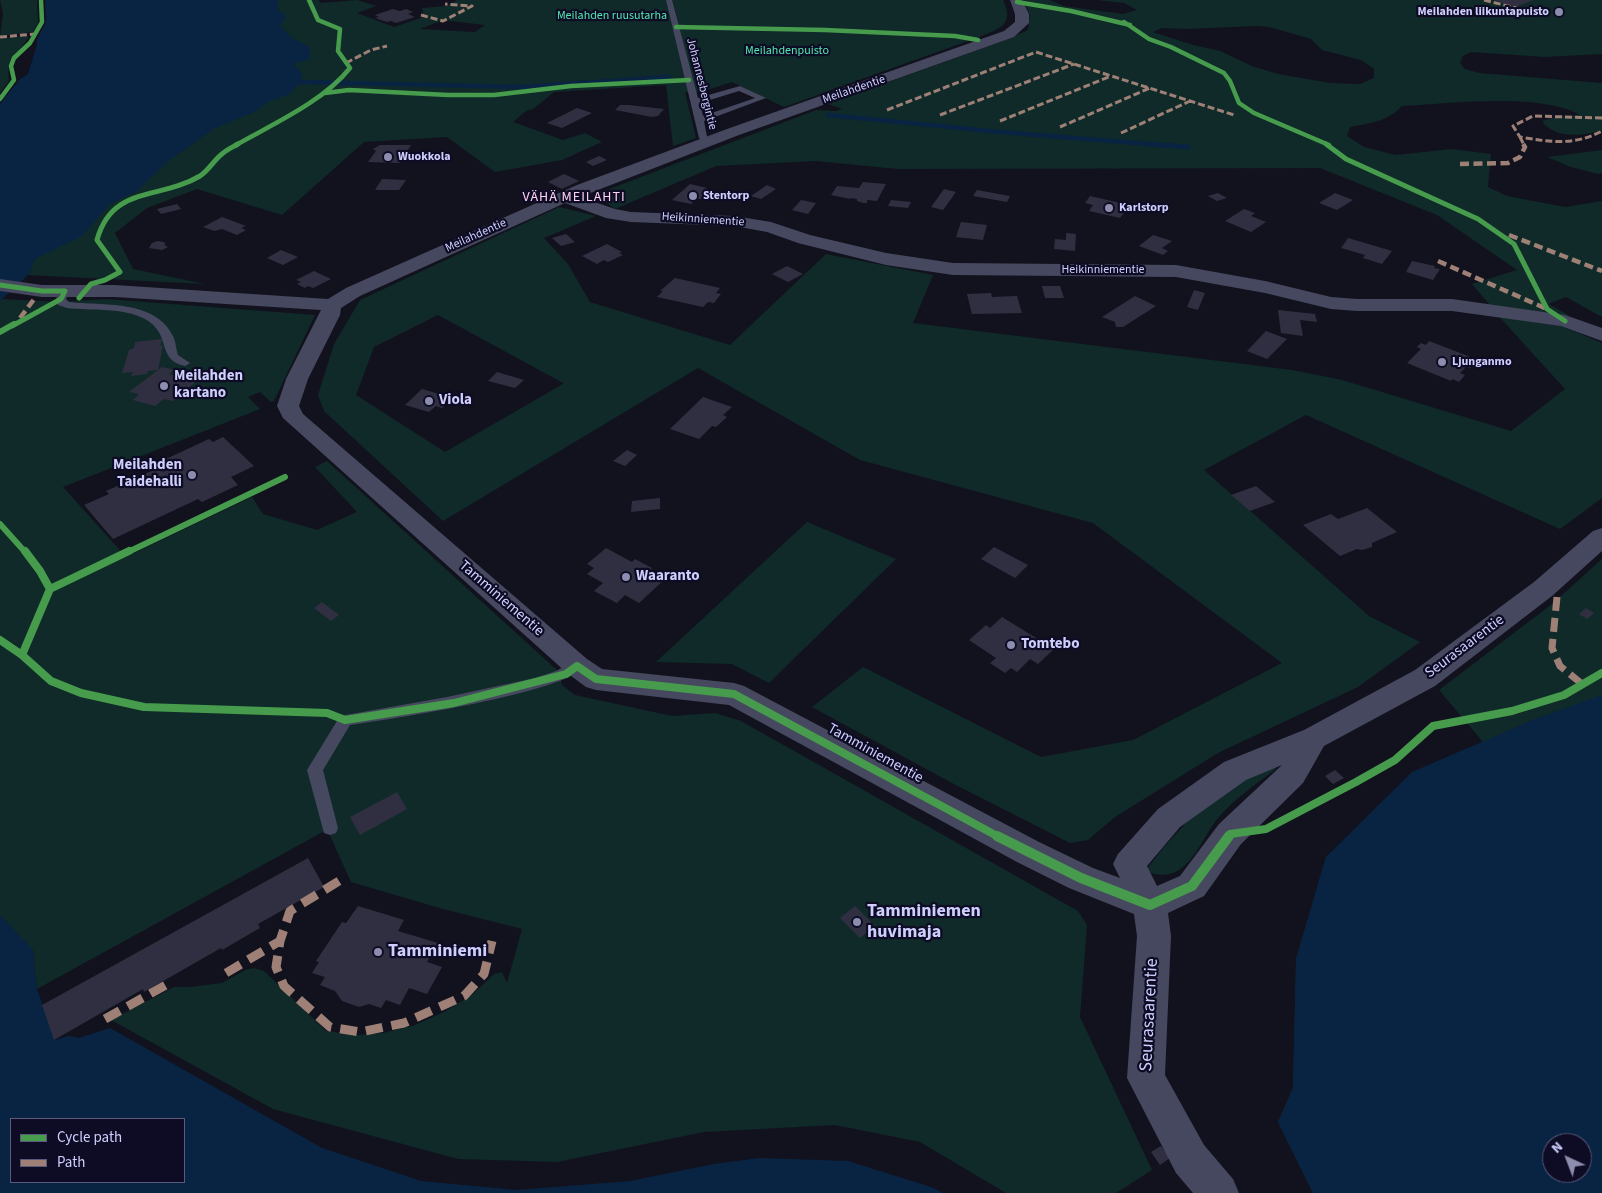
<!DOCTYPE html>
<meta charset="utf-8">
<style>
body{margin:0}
#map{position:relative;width:1602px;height:1193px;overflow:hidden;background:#12121e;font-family:"Source Sans 3",sans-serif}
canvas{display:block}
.legend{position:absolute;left:10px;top:1118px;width:175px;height:65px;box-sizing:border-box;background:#0e0c24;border:1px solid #5b5a7c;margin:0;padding:6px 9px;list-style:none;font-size:15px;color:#cfcfff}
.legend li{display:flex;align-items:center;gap:10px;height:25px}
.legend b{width:25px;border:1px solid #5b5a7c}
.north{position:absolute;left:1542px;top:1133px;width:50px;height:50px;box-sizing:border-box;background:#0e0c24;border:1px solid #5b5a7c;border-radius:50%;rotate:317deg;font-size:14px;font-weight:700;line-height:20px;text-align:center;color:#cfcfff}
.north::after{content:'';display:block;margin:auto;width:18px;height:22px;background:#8d8db0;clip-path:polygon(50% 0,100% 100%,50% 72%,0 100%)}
</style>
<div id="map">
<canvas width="1602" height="1193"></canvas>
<ul class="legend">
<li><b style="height:6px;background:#469c4c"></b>Cycle path</li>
<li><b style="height:6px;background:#9e8076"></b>Path</li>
</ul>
<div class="north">N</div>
</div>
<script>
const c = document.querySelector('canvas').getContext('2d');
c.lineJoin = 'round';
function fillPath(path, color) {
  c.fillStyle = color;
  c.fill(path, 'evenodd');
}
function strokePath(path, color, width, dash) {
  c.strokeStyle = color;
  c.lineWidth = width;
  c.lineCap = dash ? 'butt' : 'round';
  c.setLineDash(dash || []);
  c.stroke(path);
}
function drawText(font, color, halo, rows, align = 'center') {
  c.font = font + ' "Source Sans 3",sans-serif';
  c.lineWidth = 4.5;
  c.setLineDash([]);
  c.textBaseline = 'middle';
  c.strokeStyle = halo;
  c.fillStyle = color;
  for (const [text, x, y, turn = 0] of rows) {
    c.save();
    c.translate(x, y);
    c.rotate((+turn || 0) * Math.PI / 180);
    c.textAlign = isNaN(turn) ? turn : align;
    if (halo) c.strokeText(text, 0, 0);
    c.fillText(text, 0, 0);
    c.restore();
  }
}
fillPath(new Path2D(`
 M0,0H37L38,23L33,32L0,36L3,14Z
 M213,0H319L320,3L357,0L376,6L357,13L394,27L424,17L422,8L446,6L457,0H1003C1015,25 999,29 979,37L784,107L732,82L701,92H685L696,138L673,146L666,85L554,92L533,109L526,111L513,122L563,140L585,133L602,142L562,160L495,172L447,137L364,142L282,215L197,189L147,208L115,233L133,269L205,284L28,275L35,259ZM443,20L484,25H485L475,32L420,29Z
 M1023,0H1050L1064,6L1123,14L1137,10L1124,3L1096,0H1602V54L1545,57L1471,52L1463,56L1460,63L1465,69L1479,73L1602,83V131C1582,135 1555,140 1542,121L1559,116L1580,115C1539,92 1450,104 1402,106C1387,122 1370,123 1350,127L1347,136L1364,147L1396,155L1451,149L1491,154L1488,187L1507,196L1565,207L1602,201V317L1566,297L1549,304L1570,316L1490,305L1472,284L1517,270L1437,215L1320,168L898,169L816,161L716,166L615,209L604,201L607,190L816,110L836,111L842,109L828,104L1011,38L1028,30L1030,15ZM1257,26L1270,27L1311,39L1322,50L1361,60L1374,69V78L1360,84L1330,83L1278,74L1252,66L1220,51L1193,45L1153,32L1162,28L1185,29Z
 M27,36L29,37C17,56 6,55 9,81L0,93V38Z
 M1602,150V173L1598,174L1571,167L1547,157Z
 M559,207L596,216L544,238L568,264L590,302L730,345L826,254L933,275L913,323L1292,370L1342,380L1511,431L1565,389L1495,312L1555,323L1602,343V498L1560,529L1306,415L1204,470L1369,616L1420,642L1358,687L1218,753L1115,817L1088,840L1070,843L952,783L812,707L863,667L1041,757L1133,740L1282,663L1093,523L860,460L698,368L443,521L324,411L318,395L334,344L360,300ZM438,315L563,383V384L445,452L356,395L374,347Z
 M2,299L59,302L106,299L315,315L274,401L271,402L260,392L248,397L260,409L63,487L126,557L252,497L263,514L317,530L357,512L315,467L327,461L559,672L562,685L575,695L672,716L715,713L741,721L1078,911L1087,925L1080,1017L1152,1170L1116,1193H1006L920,1142L835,1125L704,1132L557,1162L458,1159L273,1109L111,1020L174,987H190L222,983L245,970L254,968L264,971L326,1031L357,1035L383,1033L415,1025L444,1012L472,995L494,974L502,972L507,983L522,929L443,909L351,882L331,838L330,828L37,989L33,950L0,949V301Z
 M807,522L896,559L769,683L732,664L656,662Z
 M1602,559V767L1313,1193L1278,1122L1293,1088L1296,959L1326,857L1483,742L1439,690L1552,604Z
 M1269,763L1276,769C1256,784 1234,799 1218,818C1205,834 1196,859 1179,870C1170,876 1155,877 1146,870L1164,847L1196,812Z`), '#0f2a28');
fillPath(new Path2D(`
 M45,0H278V10L286,16L280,26L292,38L310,47V59L293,64L302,73L301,82L288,95L270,101L252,113L215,128L168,161L136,192L110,204L82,236L35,259L28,275L0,301V104L19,80L28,74L37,45V40L46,22Z
 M1602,695V1193H1313L1278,1122L1293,1088L1296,959L1326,857L1412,772L1535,719ZM1552,1143H1582V1173H1552Z
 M0,915L33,950L37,989L55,1040L69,1036L79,1038L110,1028L322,1148L421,1181L517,1190L630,1181L714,1164L759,1158L848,1161L931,1187L943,1193H0ZM11,1119H184V1182H11Z`), '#092443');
strokePath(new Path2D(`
 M301,82L522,87L669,77
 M828,115L1000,132L1161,145`), '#092443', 4.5);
strokePath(new Path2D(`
 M1146,144L1188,147`), '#092443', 5);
fillPath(new Path2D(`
 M1494,0H1534L1515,7Z
 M393,9L400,11L406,9L413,12L408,14L415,17L396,23L391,21L387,22L375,18L379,17L375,15Z
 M620,105H629L664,109L658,116L652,117L615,110Z
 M577,108L592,113L562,128L547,123Z
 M380,145H411L400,163L368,162L376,151L373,149Z
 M599,156L607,160L593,166L586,162Z
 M564,174L579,181L562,189L548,182Z
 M382,179L406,180L399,190H375Z
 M863,182L886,184L877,201L867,200V203H863L857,201V199L850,198V199L831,195L837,186L859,188Z
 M690,184L707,188L703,192L713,194L707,199H696L691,204L672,200Z
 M767,185L776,189L761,199L751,196Z
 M944,189L956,192L943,210L931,207Z
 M977,190L1010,196L1007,202L973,196Z
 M1218,193L1227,198L1217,201L1208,196Z
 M1335,193L1353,200L1337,210L1319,203Z
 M1090,196L1129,205L1120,218L1089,211L1093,205L1085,203Z
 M801,200L816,203L808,214L792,210Z
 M891,200L911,202L908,208L888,206Z
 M177,204L181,209L161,214L157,209Z
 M1244,209L1255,213L1251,216L1266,222L1251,232L1225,221Z
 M222,217L246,226L241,228L246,230L237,235L222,229L214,231L203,227Z
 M961,222L987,225L983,240L956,237Z
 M1066,233L1076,234L1075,251L1054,249L1055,239L1066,240Z
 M566,234L575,242L561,246L552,238Z
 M1153,235L1172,241L1162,248L1168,251L1163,255L1139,246Z
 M1348,238L1392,251L1382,264L1363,258L1365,255L1341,248Z
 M158,241L163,242L166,243L164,245L168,247L162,250L149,248L152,243Z
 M607,244L622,252L619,253L623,255L608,262L604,260L597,264L582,256Z
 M281,250L298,257L283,265L267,258Z
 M1412,261L1435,266L1434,268L1440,269L1433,280L1406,272Z
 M787,266L803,274L788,282L772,274Z
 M314,271L331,279L313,288L308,286L305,288L297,284L301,282L296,280Z
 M675,278L720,288L716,293L721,294L714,303L708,302L703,307L657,297L663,291H660Z
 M1042,286H1060L1064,298H1045Z
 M1194,290L1205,293L1198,310L1187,307Z
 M991,293L992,297L1017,296L1022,313L972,314L967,294Z
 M1135,296L1156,306L1123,327H1116L1115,322L1102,317Z
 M1278,310L1315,314L1317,322L1300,320L1303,336L1281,333Z
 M1266,331L1287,339L1267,359L1247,351Z
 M162,339L160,346L163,345L158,370L148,371L147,374L131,376L133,372L122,373L129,350L134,348L135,342Z
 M1429,341L1468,356L1477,361L1470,368L1466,367L1460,373L1465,375L1459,382L1452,379L1451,381L1407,363L1421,349L1417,347L1421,343L1426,345Z
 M162,367L174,370L169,374L198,380L173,401L164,399L155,406L133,400L139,394L129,392Z
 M497,372L524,380L515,388L488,381Z
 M422,389L453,398L442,408L436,406L429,412L405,405Z
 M703,397L732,407L723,415L727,417L716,427L712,426L699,439L670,429Z
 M223,437L254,466L231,477L238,485L202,502L198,499L113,539L84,505L109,494L106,491L156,469L153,465L209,439L213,442Z
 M627,450L637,455L625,466L613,461Z
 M1256,486L1275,502L1250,511L1231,495Z
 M660,498V509L631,512L632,501Z
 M1367,508L1397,532L1372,543V547L1362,550L1357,549L1340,556L1303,525L1331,514L1338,519Z
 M994,547L1028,565L1015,578L981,559Z
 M606,548L632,562L635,559L652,568L649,571L665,579L639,603L625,595L617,603L594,591L603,583L587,574L594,568L587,564Z
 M322,602L339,615L331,621L314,608Z
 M1586,608L1594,613L1587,619L1579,614Z
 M1002,617L1054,649L1038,664L1030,659L1017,672L1011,668L1005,673L990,663L996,658L969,640L986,625L990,628Z
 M1335,770L1344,778L1333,784L1325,776Z
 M397,792L407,809L360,835L350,817Z
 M308,858L324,887L258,924L260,928L222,950L221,948L144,992L143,989L54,1040L42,1005Z
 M358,906L404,920L398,931L438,943L427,962L442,967L427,994L409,988L400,1005L386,1000L381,1008L369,1004L359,1007L342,1001L335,991L320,985L325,977L312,973L319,962L316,961L342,922L346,923Z
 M855,906L875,926L860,938L840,918Z
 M1161,1146L1170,1158L1160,1165L1151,1152Z`), '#302f41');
fillPath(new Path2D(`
 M666,0H672L698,98L740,86L766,98L704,121L707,137L712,141L711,143H705L699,138ZM739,91L755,98L703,116L700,103Z
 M65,288L70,291L66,299L69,302C102,306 155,299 173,336C176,342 176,349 178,355L190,363L185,366C155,359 173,335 145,319C123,307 91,311 67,308L58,305L56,299L61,289Z
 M577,660L582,662L584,666C570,692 386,720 350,725L323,770L338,828L336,833L330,835L324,833L307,770L340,716L447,697L535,678L556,671Z`), '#46485f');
fillPath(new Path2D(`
 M1010,0H1022L1029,14V23L1014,37L739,135L580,197L615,209L631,212L734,216L771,222L810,235L886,253L953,263L1176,265L1265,281L1331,297L1357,299H1452L1565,315L1602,328V341L1561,326L1452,311H1357L1331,309L1265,293L1176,277L953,275L886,265L798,243L767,232L734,226L631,222L606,218L565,203L360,296L341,308L340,315L308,379L299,406L303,414L587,659L602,669L734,683L744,686L1039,842L1093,868L1120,878L1113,864L1118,854L1158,809L1224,762L1304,730L1415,670L1534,582L1593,531L1602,528V551L1552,596L1435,686L1324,746L1303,783L1241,844L1204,896L1168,913L1171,936L1165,1075L1204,1145L1233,1179L1239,1193H1193L1176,1173L1127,1078L1137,936L1134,914L1069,888L1017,862L729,705L596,690L586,687L567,673L283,418L277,406L286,379L321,310L115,297H42L0,291V279L42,285H115L328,299L346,288L577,185L727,129L1004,31L1015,22V14ZM1282,765L1219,824L1180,876L1157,886L1147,866L1180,827L1246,780Z`), '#46485f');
strokePath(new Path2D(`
 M1484,0L1536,13
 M421,15L443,21L472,6L445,4
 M0,37L35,34
 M346,63L371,50L387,46
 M887,110L1036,52L1234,115
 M940,115L1074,64
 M1602,118L1533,116L1513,126L1520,137C1550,142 1574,146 1602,131
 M1000,121L1111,76
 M1060,127L1150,88
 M1121,133L1190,101
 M1520,137L1524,145`), '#9e8076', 3, [7, 3]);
strokePath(new Path2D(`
 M1460,164L1508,163L1520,157L1525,147L1523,144
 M1509,235L1602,271
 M1438,261L1547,309
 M20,318L35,298`), '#9e8076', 4.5, [9, 4.5]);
strokePath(new Path2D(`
 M1557,597L1552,648L1560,666L1582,684`), '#9e8076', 7, [14, 7]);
strokePath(new Path2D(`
 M339,881L290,911L280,941L276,967L284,986L330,1027L360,1032L404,1023L464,996L484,974L492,941
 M226,973L280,941
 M105,1019L173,981`), '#9e8076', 9, [17, 9]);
strokePath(new Path2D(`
 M1017,2L1071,11L1130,25
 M1124,22L1149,39L1171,47L1224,73L1230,81L1239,103L1254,113L1329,145
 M676,27L825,30L955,36L978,40
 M325,93L349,90L448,95H494L571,86L689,80
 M0,99L14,80L11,66L14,58L30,43L42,22L41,0
 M236,145C273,124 324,101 350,68L338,51L340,29L318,20L309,0`), '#469c4c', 4.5);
strokePath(new Path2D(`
 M1326,144L1346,159L1478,219L1514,244L1547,309L1565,321
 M0,285L42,291H65L61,299L12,326
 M79,298L91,284L105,280L120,272L97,240C112,185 160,200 200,176C209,170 214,160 222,154C226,150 233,147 238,144`), '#469c4c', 5);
strokePath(new Path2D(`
 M0,332L14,324
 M0,524L26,553
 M126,553L285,477`), '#469c4c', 6);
strokePath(new Path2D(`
 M50,589L129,551
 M0,640L22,655L51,681L81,693L144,707L327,713L345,720L454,703L566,674L577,666L596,679L734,694L999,837
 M22,655L50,589L40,571L25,551
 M1228,837L1230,834L1266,829L1356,782L1395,760L1433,726L1512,711L1564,695L1602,673`), '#469c4c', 8);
strokePath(new Path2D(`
 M997,836L1081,878L1150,905L1192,886L1229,836`), '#469c4c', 10);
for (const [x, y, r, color] of [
 [1559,12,5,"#8d8db0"],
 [388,157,5,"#8d8db0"],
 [693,196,5,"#8d8db0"],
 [1109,208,5,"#8d8db0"],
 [1442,362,5,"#8d8db0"],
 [164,386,5,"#8d8db0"],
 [429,401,5,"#8d8db0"],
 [192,475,5,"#8d8db0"],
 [626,577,5,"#8d8db0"],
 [1011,645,5,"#8d8db0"],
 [857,922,5,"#8d8db0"],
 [378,952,5,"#8d8db0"]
]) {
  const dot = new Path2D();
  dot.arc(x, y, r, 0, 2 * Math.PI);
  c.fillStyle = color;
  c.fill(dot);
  strokePath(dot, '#0e0c24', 2);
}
drawText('bold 12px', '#cfcfff', '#0e0c24', [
 ["Meilahden liikuntapuisto",1549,12,"right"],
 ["Wuokkola",398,157],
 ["Stentorp",703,196],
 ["Karlstorp",1119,208],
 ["Ljunganmo",1452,362]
], 'left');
drawText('12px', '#53e7b1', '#0e0c24', [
 ["Meilahden ruusutarha",612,16],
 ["Meilahdenpuisto",787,51]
]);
drawText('12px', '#cfcfff', '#0e0c24', [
 ["Johannesbergintie",701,84,76],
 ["Meilahdentie",854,90,-19],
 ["Heikinniementie",703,220,4],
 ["Meilahdentie",476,236,-24],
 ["Heikinniementie",1103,270]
]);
c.letterSpacing = '1px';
drawText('14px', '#ffd1f4', '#0e0c24', [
 ["VÄHÄ MEILAHTI",574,198]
]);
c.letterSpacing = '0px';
drawText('bold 15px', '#cfcfff', '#0e0c24', [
 ["Meilahden",174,377],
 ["kartano",174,394],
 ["Viola",439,401],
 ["Meilahden",182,466,"right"],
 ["Taidehalli",182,483,"right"],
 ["Waaranto",636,577],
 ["Tomtebo",1021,645]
], 'left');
drawText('15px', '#cfcfff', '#0e0c24', [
 ["Tamminiementie",501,599,41],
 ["Seurasaarentie",1465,647,-37],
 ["Tamminiementie",875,754,29]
]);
drawText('bold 18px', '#cfcfff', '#0e0c24', [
 ["Tamminiemen",867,912],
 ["huvimaja",867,933],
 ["Tamminiemi",388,952]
], 'left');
drawText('18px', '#cfcfff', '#0e0c24', [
 ["Seurasaarentie",1150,1015,-87]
]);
</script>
